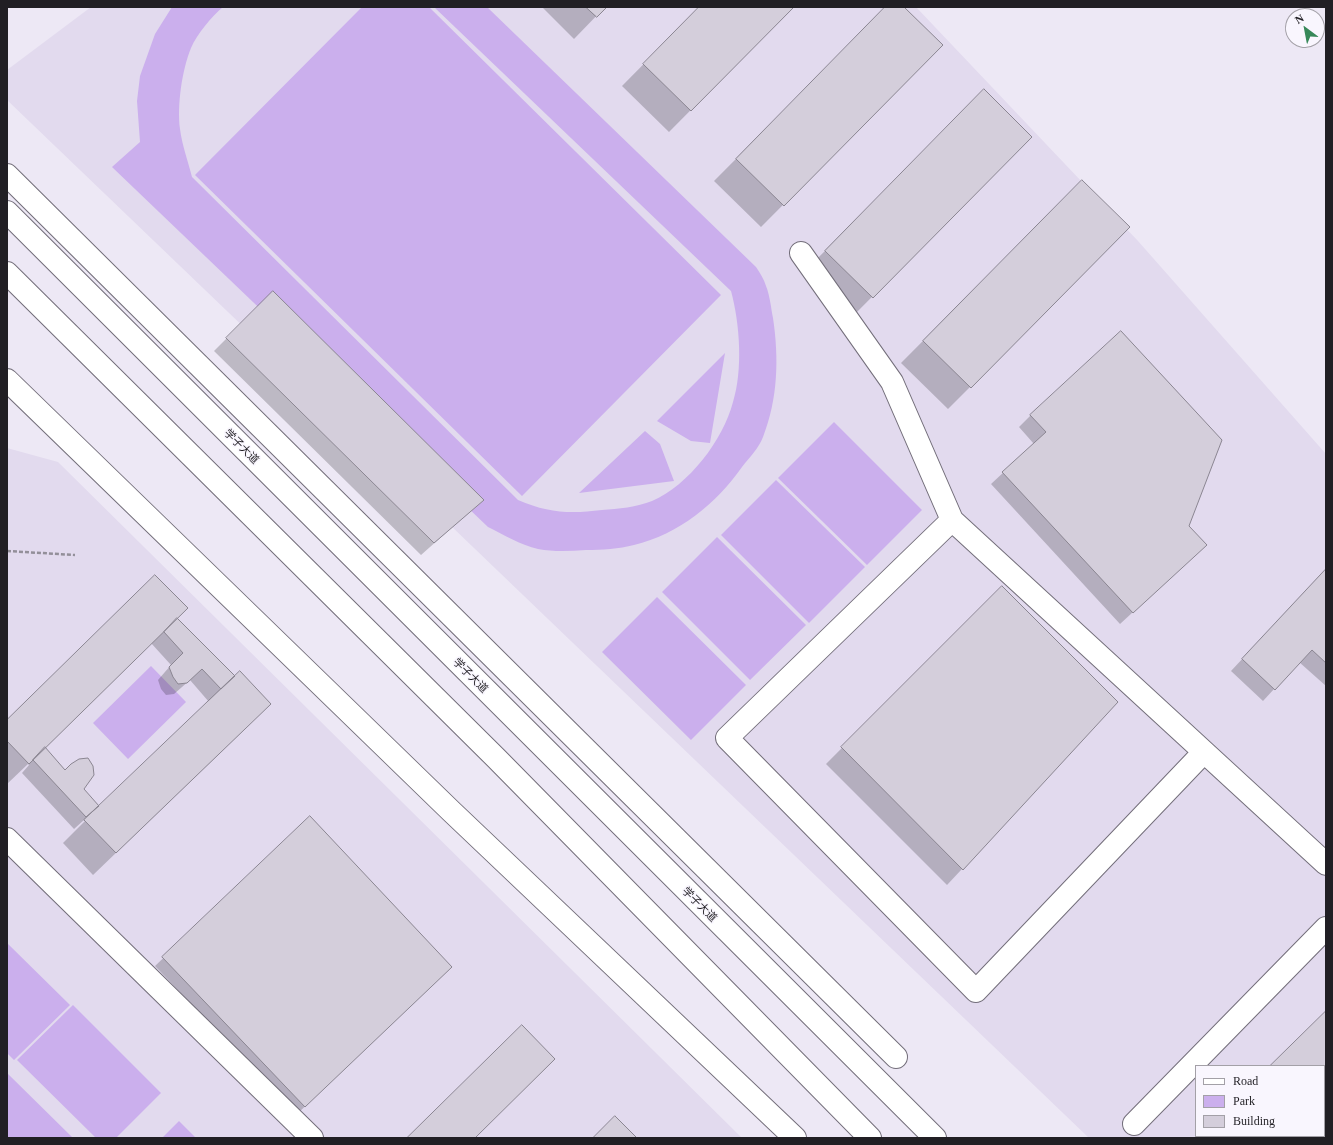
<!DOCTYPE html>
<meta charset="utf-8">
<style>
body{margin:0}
#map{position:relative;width:1333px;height:1145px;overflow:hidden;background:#ede8f5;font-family:Georgia,serif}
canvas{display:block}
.frame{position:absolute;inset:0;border:8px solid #211f24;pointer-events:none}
.legend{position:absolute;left:1195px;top:1065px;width:130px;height:72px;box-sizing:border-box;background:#f9f6fe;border:1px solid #a3a0a7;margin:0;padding:5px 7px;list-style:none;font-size:12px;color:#211f24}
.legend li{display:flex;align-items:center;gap:8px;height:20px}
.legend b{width:20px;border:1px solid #a3a0a7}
.north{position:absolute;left:1285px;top:8px;width:40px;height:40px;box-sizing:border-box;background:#f9f6fe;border:1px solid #a3a0a7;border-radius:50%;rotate:328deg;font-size:11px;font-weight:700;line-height:16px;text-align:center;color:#211f24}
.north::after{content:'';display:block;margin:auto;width:14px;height:18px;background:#378859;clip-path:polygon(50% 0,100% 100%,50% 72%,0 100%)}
</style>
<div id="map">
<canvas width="1333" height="1145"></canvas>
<div class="frame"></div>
<ul class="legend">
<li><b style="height:5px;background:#fff"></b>Road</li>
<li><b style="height:11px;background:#cbafed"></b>Park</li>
<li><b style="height:11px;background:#d4cedb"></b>Building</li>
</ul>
<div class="north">N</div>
</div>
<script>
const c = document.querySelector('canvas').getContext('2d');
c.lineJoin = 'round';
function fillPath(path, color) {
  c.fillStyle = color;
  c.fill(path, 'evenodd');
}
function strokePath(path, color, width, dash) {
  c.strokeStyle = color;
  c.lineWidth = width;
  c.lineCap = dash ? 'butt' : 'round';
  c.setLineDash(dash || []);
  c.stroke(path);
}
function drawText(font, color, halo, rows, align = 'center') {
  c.font = font + ' Georgia,"Noto Sans SC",serif';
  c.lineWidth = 3;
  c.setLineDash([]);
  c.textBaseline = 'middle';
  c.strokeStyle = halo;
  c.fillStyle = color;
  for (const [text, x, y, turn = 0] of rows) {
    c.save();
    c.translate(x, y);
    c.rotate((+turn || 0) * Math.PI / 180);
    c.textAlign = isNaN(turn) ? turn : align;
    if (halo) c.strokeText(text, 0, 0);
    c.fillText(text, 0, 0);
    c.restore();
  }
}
fillPath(new Path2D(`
 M91,7H916L1138,241L1326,454V1138H1089L7,100V70ZM1196,1066H1324V1136H1196Z
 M7,448L58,462L742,1138H7Z`), '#e2daee');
fillPath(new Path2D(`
 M172,7H223C212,16 197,34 191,48C182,70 177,105 180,129C182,145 188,161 192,177L518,500C548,513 570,514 602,510C618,509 637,507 652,501C689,485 723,440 733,402C743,370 740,324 731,291L434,7H487L756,267C760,273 764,279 766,286C770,296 771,308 773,318C779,358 778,399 763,437C759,448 749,458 742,467C716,504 679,534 634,545C619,549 602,550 586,550C570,551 554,552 538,549C521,545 504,535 488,527L112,167L140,142L137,101L140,76L155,34Z
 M362,7H429L721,295L522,496L195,175Z
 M725,353L710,443L691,441L657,421Z
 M834,422L922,510L867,565L778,478Z
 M645,431L660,444L674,481L579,493Z
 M776,480L865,567L809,623L721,535Z
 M717,537L806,625L750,680L662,592Z
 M657,597L746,685L691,740L602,652Z
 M151,666L186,702L128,759L93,723Z
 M7,943L70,1005L14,1060L7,1053Z
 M73,1005L161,1093L116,1138H96L17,1060Z
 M7,1073L73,1138H7Z
 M179,1121L196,1138H162Z`), '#cbafed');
fillPath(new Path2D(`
 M542,7H605L574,39Z
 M700,7H793L669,132L622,86Z
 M887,7H903L942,45L761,227L714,181Z
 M984,91L1031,137L850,319L803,273Z
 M1082,181L970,387L948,409L901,363Z
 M273,292L483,500L421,555L214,351Z
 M1031,415L1188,526L1193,557L1120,624L991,484L1034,444L1019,427Z
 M1326,569V686L1299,662L1263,701L1231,671Z
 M1002,587L962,869L947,885L826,764Z
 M176,619L235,677L248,726L93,875L63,843L85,821L84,820L74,829L22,773L29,765L28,764L7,784V721ZM151,643L171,665L158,680L161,689L166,695L174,694L190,680L209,702L99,807L44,748Z
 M310,818L443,975L297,1114L155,966Z
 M1210,1136H1282L1280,1138H1212Z`), '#0003');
const building = new Path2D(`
 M586,7H607L597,17Z
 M699,7H794L691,111L643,64Z
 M885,7H904L943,45L784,206L736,159Z
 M984,89L1032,137L873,298L825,251Z
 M1082,180L1130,227L971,388L923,341Z
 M273,291L484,500L434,543L226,338Z
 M1121,331L1222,440L1189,526L1207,545L1133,613L1002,472L1046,432L1030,415Z
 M1326,569V663L1312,650L1275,690L1242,659Z
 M155,575L188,608L29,764L7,741V720Z
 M1002,586L1118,702L963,870L841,747Z
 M177,618L235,676L221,689L202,669L187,683L178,684L173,677L169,667L183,653L164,632Z
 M240,671L271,704L116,853L84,820Z
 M45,747L65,770L71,764L79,759L88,758L93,766L94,775L84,789L99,806L86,817L33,760Z
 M310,816L452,967L305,1107L162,957Z
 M1326,1011V1093L1324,1095V1066H1270Z
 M522,1025L555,1059L475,1138H407Z
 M615,1116L637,1138H593Z
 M1234,1136H1283L1281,1138H1236Z`);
fillPath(building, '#d4cedb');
strokePath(building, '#8b8692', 1);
const minor = new Path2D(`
 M7,175L896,1057
 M801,253L892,382L952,520L1326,864
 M7,380L451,811L795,1138
 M952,520L727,738L976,991L1204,752
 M7,839L312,1138
 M1134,1124L1326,928`);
const major = new Path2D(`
 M7,212L935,1138
 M7,273L496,758L870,1138`);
strokePath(minor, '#736e7a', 24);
strokePath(major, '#736e7a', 24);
strokePath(new Path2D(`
 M7,551L75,555`), '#938f99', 2.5, [4, 2]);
strokePath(minor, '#fff', 22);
strokePath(major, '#fff', 22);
drawText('11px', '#211f24', '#f9f6fe', [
 ["学子大道",242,446,45],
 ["学子大道",471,675,45],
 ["学子大道",700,904,45]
]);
</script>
